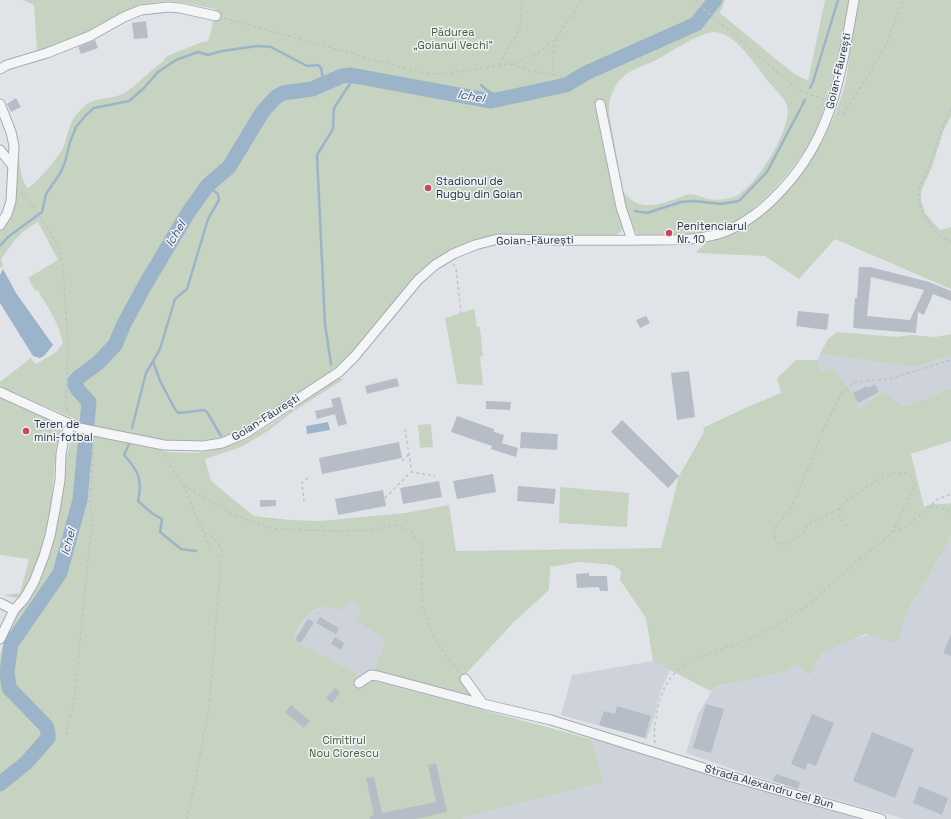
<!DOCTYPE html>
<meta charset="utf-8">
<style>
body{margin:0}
canvas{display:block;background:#e0e4e9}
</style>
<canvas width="951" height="819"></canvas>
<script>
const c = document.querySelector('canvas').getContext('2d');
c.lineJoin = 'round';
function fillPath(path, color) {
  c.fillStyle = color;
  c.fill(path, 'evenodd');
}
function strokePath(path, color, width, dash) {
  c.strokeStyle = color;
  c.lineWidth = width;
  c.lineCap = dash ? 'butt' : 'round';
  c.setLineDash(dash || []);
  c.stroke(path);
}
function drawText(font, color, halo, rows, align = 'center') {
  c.font = font + ' "Space Grotesk",sans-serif';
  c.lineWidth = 3;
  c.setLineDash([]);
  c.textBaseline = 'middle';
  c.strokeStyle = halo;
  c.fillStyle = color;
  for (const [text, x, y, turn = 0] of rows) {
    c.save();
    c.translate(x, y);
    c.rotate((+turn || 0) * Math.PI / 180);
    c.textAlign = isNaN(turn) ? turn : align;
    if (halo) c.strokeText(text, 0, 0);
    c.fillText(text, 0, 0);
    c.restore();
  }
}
fillPath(new Path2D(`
 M820,354L913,367L951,356V388L904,407L884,391L860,408L858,403L821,373L818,360Z
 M951,535V819H904L753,776L686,753L698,714L713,689L734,681L784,672L798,664L809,677L822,653L850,640L870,634L905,618L908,610L947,545Z
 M350,602L360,608L359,617L356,621L387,639L374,672L362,675L292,640L309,613L323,608L335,607Z
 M653,661L670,670L660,693L655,714L647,739L561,715L572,675Z
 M592,736L717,777L767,790L859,819H462L467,816L604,782L591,739Z`), '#ced3db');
fillPath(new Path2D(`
 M23,0H725L720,13L793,73L808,81L825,0H849C843,34 837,67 826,101C822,114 818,128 811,140C799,161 783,181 766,197C754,208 741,220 726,226C699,237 668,235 639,236L630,224L623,206L602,100L597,102L624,224C623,231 620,233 614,236H498L474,240L451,250L433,261L415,278L341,364L249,427C194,455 132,434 75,422V419L0,386V382L31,358L36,364L56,352L63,343C58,322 49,309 38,291L34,289L28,278L58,260L38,222C20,232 13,242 1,259L3,266L0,268V228L7,220L17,148L22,178L27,188C35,186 59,156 63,148C67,139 68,127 73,119C78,112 85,104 93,101C104,97 115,99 126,92C139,83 150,70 164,61V59L167,56L202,42C204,42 207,42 208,40C212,36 213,16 215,9L180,2L169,1L140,4L103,24L74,38L37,51L34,5ZM712,32C733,32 746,53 758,68C761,72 763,76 767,80C774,89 783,95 787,106C793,128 754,190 734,197C726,199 717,201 710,199C703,198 696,194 689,194C684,195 679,198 675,199C655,206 637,211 623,191L609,113C608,99 614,84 625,75C634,68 647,65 656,60C675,50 691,37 712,32Z
 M858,0H951V116L943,132L932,167L922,189L921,199L925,213L940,230L951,227V289L835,239L799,279L765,256L696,253C707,239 717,239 732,233C744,228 756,221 766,212C804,180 832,132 845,84C847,76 848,66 849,57C852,38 855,19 858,0Z
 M474,309L477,327H480L483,356L480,357L483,385L457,384L445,318Z
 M837,332L897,337L911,335L935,337L951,334V356L913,367L820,354L828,339Z
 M796,360H818L821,373L833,368L853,393L860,408L884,391L904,407L951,388V441L911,454L924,507C932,502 941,505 951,503V535L947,545L908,610L897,644L870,634H865L822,653L809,677L798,664L784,672L725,684L716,687L710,691L653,661L646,618L620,580L621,574L620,570L613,565L578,562L550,567L549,590L513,623L461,679L478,701L374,672L386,639L355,621L359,617L360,608L350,602L342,610C333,606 315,606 308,615C302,622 296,632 293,640L371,680L591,739L604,782L467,816L462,819H0V655L5,639L20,609L36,588L47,559L62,501L66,459L70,444L80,433L169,452L197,453L219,449L246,439L267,427L338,378L344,379L294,411L268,431L241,447L205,459L211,481L254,516L290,520L320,521L405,513L449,505L456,551L661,548L679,476L704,432L703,428L743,409L781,393L777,378Z
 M0,396L17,403L55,423L53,427L61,430L56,448L51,509L39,558L34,572L21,596L16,598L3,595L20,593L29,559L0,555Z
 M431,424L433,447L420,448L418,425Z
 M560,487L629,493L627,527L559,523Z`), '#c7d3c1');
fillPath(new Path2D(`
 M3,269L16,293L53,345L44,356L40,358L33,356L0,303V275Z
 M328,422L330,430L307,434L306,426Z`), '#9bb4c9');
strokePath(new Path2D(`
 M481,85L488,91L492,93L494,100
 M810,88L813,82L838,0
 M635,211L647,213L681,202L694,201L721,204L739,201L767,172L805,100
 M0,246L8,237L42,212L46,194L61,172L65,162L70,142L76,127L86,115L94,108L129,101L143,89L158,72L176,60L198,52L208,55L222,51L257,46L271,47L307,66L318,65L321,68L324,84
 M153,361L160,381L176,411L179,413L204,410L207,412L221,436
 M331,364L325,324L317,155L333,129L334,108L355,76
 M132,428L146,373L160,349L175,299L187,289L208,219L219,200L218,194L207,186
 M129,444L124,455C138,470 143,480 138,501L153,514L162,519L160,532L181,549L196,551`), '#9bb4c9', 2.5);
strokePath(new Path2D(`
 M0,784L26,763L48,738V732L46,726L9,688L7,672L11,644L60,573L80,500L89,402L78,390L75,385V381L79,377L98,363L115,345L124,324L145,285L188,213L207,186L229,167L263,111L276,97L283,93L312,89L342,76L350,75L491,101L566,85L586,73L696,24L715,0`), '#9bb4c9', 15);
fillPath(new Path2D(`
 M146,21L148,38L134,39L132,23Z
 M95,40L98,48L81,54L78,47Z
 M16,98L21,107L11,112L7,104Z
 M859,267H870L929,282L951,291V301L933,294L924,315L918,312L916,333L853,328L855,298H857ZM871,277L924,290L910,320L867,316Z
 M798,311L829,314L827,330L796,326Z
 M646,316L650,323L640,328L636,320Z
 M689,371L695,417L677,420L671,373Z
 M397,378L399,386L367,394L365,386Z
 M875,384L879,392L858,403L853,393L867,386L868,388Z
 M340,397L347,424L338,426L335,414L317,419L315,411L333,407L331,399Z
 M486,401L511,402L510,410L486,409Z
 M457,416L494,429V432L504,435L502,443L518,448L516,457L491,449L492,446L451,432Z
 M622,420L679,476L668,488L611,432Z
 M521,432L558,434L557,450L520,448Z
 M399,442L402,458L322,474L319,458Z
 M493,474L496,492L457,499L453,481Z
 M439,481L442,497L403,504L400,488Z
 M518,486L556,489L554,504L517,501Z
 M383,490L386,506L338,515L335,499Z
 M260,500H276V506L260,507Z
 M589,573V576H607L608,591H600L599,587L577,588L576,574Z
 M320,617L339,628L336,634L316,623Z
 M308,619L314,622L301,643L295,640Z
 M951,635V656L943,653Z
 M335,637L344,643L341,650L331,644Z
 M335,688L340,693L332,703L326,698Z
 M706,704L724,709L711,753L693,748Z
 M291,705L310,721L304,728L285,712Z
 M617,706L651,716L645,738L599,725L604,711L615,714Z
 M812,714L834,723L816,766L808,763L805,770L791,764Z
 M872,732L914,749L895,798L853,781Z
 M436,763L447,812L416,819H370V816L374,815L366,778L374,777L382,813L436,802L428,765Z
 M776,774L800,782L798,789L773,781Z
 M919,786L948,798L942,815L913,803Z`), '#b7bdc6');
const minor = new Path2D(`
 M0,69L7,65L47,53L90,36L124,17L141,10L168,7L180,8L216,16
 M0,104L11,132L14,146L11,201L7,214L0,225
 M600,104L621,207L632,240
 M0,150L13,166
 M0,392L79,428L164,445L203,446L222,443L246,433L339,372L355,356L418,280L435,265L453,254L475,245L498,239C545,240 593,241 640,240C666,240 694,241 718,234C740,227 758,214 774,198C833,141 840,76 854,0
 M0,603L14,610
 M0,639L14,610L24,599L34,582L44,556L50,536L55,510L60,480L61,454L64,438L71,425
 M465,679L483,704
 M359,683L371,675L378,676L483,704L551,720L729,776L881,819`);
strokePath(minor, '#a5abb3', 11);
strokePath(new Path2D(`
 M696,0L697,3L798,90L805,93L824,99
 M224,18L421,73L442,74L515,63L540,52L556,38L582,0
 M556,39C554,50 550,64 555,75L566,78
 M511,64L530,71L555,75
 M499,65L520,28L522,0
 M951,109C942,128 936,147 929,167C926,174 921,182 919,190C917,203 923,214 930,224C936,232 941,238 951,241
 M837,114L842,115L850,105L887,43L903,0
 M21,192L35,209L52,235L59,249L63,267L68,345L66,401L68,414
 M453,264L456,268L461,313
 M405,429L412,473
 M165,454L171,467L183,485L233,514L263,526L277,529L343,531L376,530L395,525L411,532L422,547V605L431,632L443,651L460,673
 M402,461L409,454
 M183,485L210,548
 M385,498L411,472L435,476
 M304,502L302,483L310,476
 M930,507H941L951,513
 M839,509L810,523L802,534L788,544H780L775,541L774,529L791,508L827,422L842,393L854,382L889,379L951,360
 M893,532L907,526L938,499L951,494
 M66,735L74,703L92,519L90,502L94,439
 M655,743C653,731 656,719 658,707C670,653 711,657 752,638C774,628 795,615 814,600C829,588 842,574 856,562C867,552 882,543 891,533C897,526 902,511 906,503C910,495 918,484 910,476C897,463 864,489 851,497C838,506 835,513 846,526
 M187,819L192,797L209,708L222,548L213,537L205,533`), '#bec2c7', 1.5, [3, 3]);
strokePath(minor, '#f3f5f7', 9);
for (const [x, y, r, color] of [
 [428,188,4,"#cd4661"],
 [669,233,4,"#cd4661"],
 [26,431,4,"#cd4661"]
]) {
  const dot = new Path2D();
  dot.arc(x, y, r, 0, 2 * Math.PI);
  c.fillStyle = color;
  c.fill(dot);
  strokePath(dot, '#f0f3f6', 1.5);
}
drawText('11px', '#3f5c36', '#f0f3f6', [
 ["Pădurea",453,33],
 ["„Goianul Vechi”",453,46],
 ["Cimitirul",344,741],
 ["Nou Ciorescu",344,754]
]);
drawText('11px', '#293240', '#f0f3f6', [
 ["Goian-Făurești",839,71,-77],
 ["Goian-Făurești",535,241,-1],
 ["Goian-Făurești",266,418,-32],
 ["Strada Alexandru cel Bun",769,787,16]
]);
drawText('11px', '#293240', '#f0f3f6', [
 ["Stadionul de",436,182],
 ["Rugby din Goian",436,195],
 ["Penitenciarul",677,227],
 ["Nr. 10",677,240],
 ["Teren de",34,425],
 ["mini-fotbal",34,438]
], 'left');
drawText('italic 12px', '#335374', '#f0f3f6', [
 ["Ichel",471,97,10],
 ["Ichel",176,234,-59],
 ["Ichel",69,542,-75]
]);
</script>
